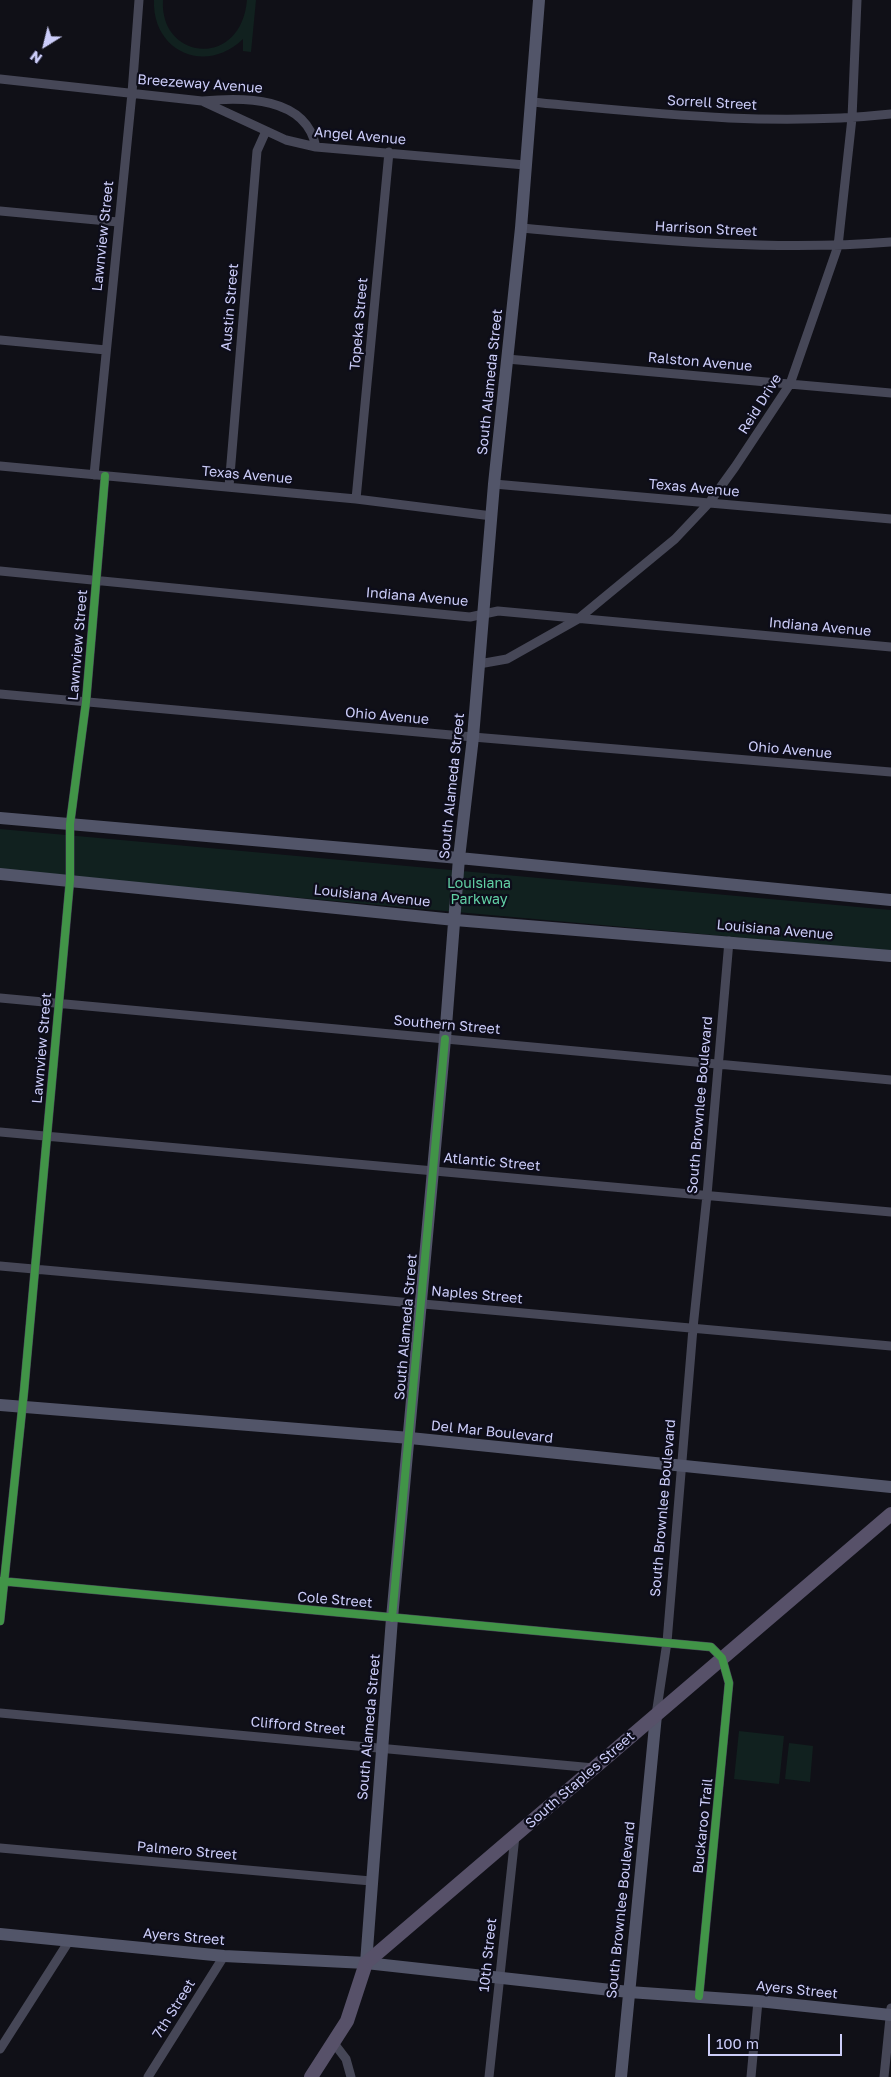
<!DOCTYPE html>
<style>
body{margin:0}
#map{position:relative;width:891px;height:2077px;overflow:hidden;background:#101017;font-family:"Golos Text",sans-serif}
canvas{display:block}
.north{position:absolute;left:20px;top:20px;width:50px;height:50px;-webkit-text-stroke:4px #0d0d1a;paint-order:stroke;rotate:216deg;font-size:14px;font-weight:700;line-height:20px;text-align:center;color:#cccdf9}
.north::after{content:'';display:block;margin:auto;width:18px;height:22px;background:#cccdf9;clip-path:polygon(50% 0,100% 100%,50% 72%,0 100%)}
.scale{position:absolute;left:708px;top:2034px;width:134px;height:22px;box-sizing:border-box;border:2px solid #cccdf9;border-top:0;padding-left:6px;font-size:15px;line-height:18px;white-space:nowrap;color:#cccdf9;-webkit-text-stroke:4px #0d0d1a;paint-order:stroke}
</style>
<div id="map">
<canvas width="891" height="2077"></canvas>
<div class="north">N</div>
<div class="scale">100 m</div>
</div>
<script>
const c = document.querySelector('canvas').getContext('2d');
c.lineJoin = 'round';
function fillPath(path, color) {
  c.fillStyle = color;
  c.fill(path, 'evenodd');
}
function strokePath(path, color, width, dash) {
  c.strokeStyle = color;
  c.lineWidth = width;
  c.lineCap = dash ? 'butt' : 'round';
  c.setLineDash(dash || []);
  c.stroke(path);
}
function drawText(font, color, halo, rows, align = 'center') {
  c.font = font + ' "Golos Text",sans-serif';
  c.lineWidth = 4.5;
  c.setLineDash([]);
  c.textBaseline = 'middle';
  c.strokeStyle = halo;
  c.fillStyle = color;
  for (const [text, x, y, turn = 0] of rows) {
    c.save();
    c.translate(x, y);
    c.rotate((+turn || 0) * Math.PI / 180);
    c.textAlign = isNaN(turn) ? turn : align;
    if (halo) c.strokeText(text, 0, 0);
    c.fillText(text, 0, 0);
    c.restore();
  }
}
fillPath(new Path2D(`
 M154,0H163C159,60 241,70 247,0H256L251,52L243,51V39C206,75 152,52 154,0Z
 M0,829L891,910V951L0,871Z
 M739,1731L784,1736L779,1784L734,1779Z
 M789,1743L813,1746L810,1782L785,1779Z`), '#11211f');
strokePath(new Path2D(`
 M0,79L202,101C243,97 306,96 316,147
 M204,102L286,140L316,147L525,165
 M531,102C651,113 771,127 891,114
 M0,211L118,222
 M521,228C645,239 766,252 891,242
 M0,340L106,350
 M507,359L891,393
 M0,466L356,499L492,516
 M94,475L132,93L139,0
 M494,484L891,519
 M229,487L257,151L266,131
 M356,499L389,152
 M0,571L470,617L498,611L891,647
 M479,664L507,659L578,619L675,539L709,503L735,467L790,384L838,246L852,118L857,0
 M0,694L473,737L891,772
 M0,998L891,1080
 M0,1132L891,1212
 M0,1266L891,1346
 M0,1581L711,1647L722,1658L729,1683L699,1996
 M0,1621L24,1391L70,880V824L86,702L105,476
 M0,1713L594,1768
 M656,1715L667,1642L693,1328L707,1195L729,941
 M0,1848L371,1881
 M333,2042L346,2059L351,2077
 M0,2049L69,1941
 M148,2077L224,1956
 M489,2077L515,1836
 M751,2077L758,2001
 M884,2077L891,2008`), '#464757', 9);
strokePath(new Path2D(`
 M0,818L459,858L891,900
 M0,874L455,920L891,956
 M0,1405L410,1438L891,1487
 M0,1934L224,1956L366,1963L629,1992L758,2001L891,2015
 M366,1963L392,1618L445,1039L459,858L473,737L494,484L521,228L539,0
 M621,2077L656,1715`), '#525569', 12);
strokePath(new Path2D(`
 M311,2077L347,2021L366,1963L891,1514`), '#575169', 14);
strokePath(new Path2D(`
 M0,1581L711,1647L722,1658L729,1683L699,1996
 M392,1618L445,1039
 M0,1621L24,1391L70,880V824L86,702L105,476`), '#419447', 8);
drawText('14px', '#cccdf9', '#0d0d1a', [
 ["Breezeway Avenue",200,84,4],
 ["Sorrell Street",712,103,3],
 ["Angel Avenue",360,136,5],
 ["Harrison Street",706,229,3],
 ["Lawnview Street",103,236,-84],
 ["Austin Street",230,307,-85],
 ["Topeka Street",359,324,-85],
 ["Ralston Avenue",700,362,5],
 ["South Alameda Street",490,382,-84],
 ["Reid Drive",760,404,-58],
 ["Texas Avenue",247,475,5],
 ["Texas Avenue",694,488,5],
 ["Indiana Avenue",417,597,5],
 ["Indiana Avenue",820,627,5],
 ["Lawnview Street",78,645,-85],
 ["Ohio Avenue",387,716,5],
 ["Ohio Avenue",790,750,5],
 ["South Alameda Street",452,786,-84],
 ["Louisiana Avenue",372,896,6],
 ["Louisiana Avenue",775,930,5],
 ["Southern Street",447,1025,5],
 ["Lawnview Street",42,1048,-85],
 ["South Brownlee Boulevard",700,1105,-85],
 ["Atlantic Street",492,1162,5],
 ["Naples Street",477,1295,5],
 ["South Alameda Street",406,1327,-85],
 ["Del Mar Boulevard",492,1432,6],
 ["South Brownlee Boulevard",663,1508,-85],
 ["Cole Street",335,1600,5],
 ["Clifford Street",298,1726,5],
 ["South Alameda Street",369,1727,-85],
 ["South Staples Street",580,1780,-41],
 ["Buckaroo Trail",703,1826,-84],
 ["Palmero Street",187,1851,5],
 ["South Brownlee Boulevard",621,1910,-84],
 ["Ayers Street",184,1937,5],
 ["10th Street",488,1955,-84],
 ["Ayers Street",797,1990,6],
 ["7th Street",174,2009,-58]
]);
drawText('14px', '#61d0a5', '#0d0d1a', [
 ["Louisiana",479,884],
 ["Parkway",479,900]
]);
</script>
